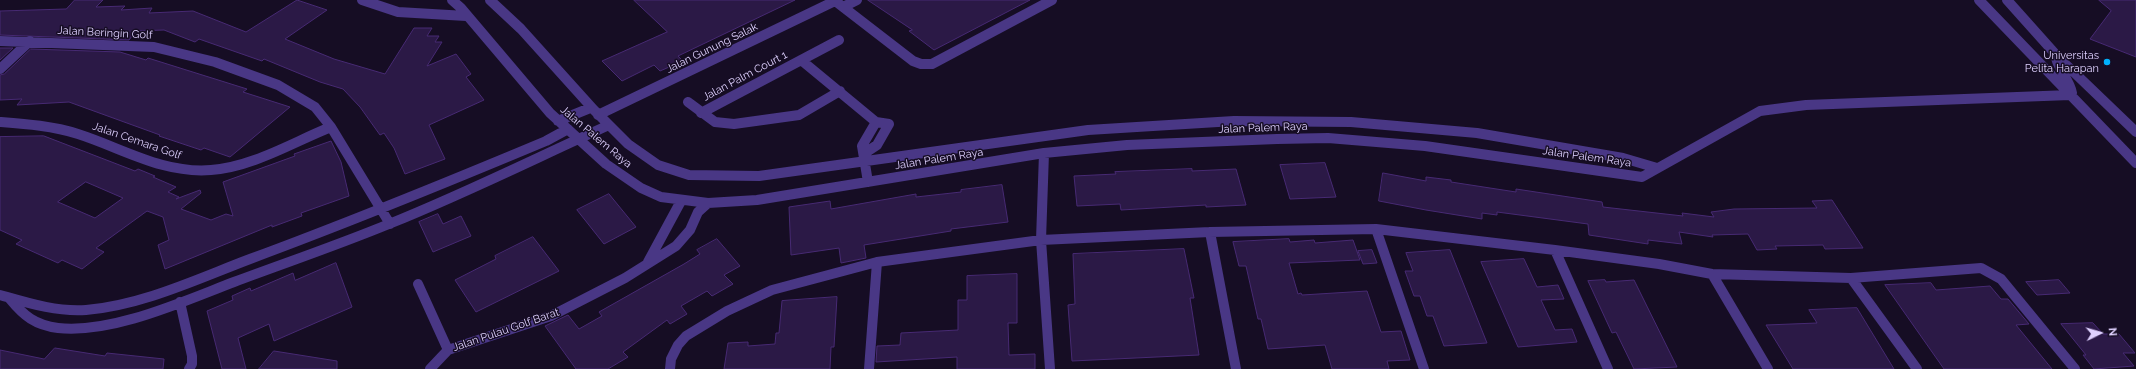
<!DOCTYPE html>
<style>
body{margin:0}
#map{position:relative;width:2136px;height:369px;overflow:hidden;background:#160d24;font-family:Raleway,sans-serif}
canvas{display:block}
.north{position:absolute;left:2080px;top:313px;width:40px;height:40px;-webkit-text-stroke:3px #160d24;paint-order:stroke;rotate:85deg;font-size:11px;font-weight:700;line-height:16px;text-align:center;color:#dfd1ff}
.north::after{content:'';display:block;margin:auto;width:14px;height:18px;background:#dfd1ff;clip-path:polygon(50% 0,100% 100%,50% 72%,0 100%)}
</style>
<div id="map">
<canvas width="2136" height="369"></canvas>
<div class="north">N</div>
</div>
<script>
const c = document.querySelector('canvas').getContext('2d');
c.lineJoin = 'round';
function fillPath(path, color) {
  c.fillStyle = color;
  c.fill(path, 'evenodd');
}
function strokePath(path, color, width, dash) {
  c.strokeStyle = color;
  c.lineWidth = width;
  c.lineCap = dash ? 'butt' : 'round';
  c.setLineDash(dash || []);
  c.stroke(path);
}
function drawText(font, color, halo, rows, align = 'center') {
  c.font = font + ' Raleway,sans-serif';
  c.lineWidth = 3;
  c.setLineDash([]);
  c.textBaseline = 'middle';
  c.strokeStyle = halo;
  c.fillStyle = color;
  for (const [text, x, y, turn = 0] of rows) {
    c.save();
    c.translate(x, y);
    c.rotate((+turn || 0) * Math.PI / 180);
    c.textAlign = isNaN(turn) ? turn : align;
    if (halo) c.strokeText(text, 0, 0);
    c.fillText(text, 0, 0);
    c.restore();
  }
}
const building = new Path2D(`
 M75,0H103L96,7L125,6L121,10L152,8L149,13L193,11L246,32L297,0L327,10L285,39L334,59L385,74L414,28H432L427,36H439L435,42H442L427,66L456,54L471,74L466,77L484,100L429,125L445,159L405,174L394,148L384,133L380,135L360,107L343,89L320,82L264,59L262,61L199,39L195,42L164,30L136,31L129,40L0,35V11L66,9Z
 M634,0H795L678,56L683,61L660,71L654,65L622,81L602,61L667,32Z
 M868,0H1030L934,50L909,31L912,30Z
 M2099,0H2136V57L2090,39L2111,11Z
 M0,48H13L0,60Z
 M31,49L120,52L146,60L148,58L247,89L243,92L290,107L230,157L204,148L201,150L159,136L160,135L69,102L17,105L22,99L0,100V75L4,74Z
 M44,136L135,171L138,169L155,176L153,177L176,187L168,192L179,197L176,199L200,190L201,193L181,209L211,220L226,214L233,216L223,182L295,156L294,154L331,141L341,162L349,196L301,213L302,216L272,227V225L165,269L158,245L169,240L163,217L147,211L96,248L104,252L82,269L62,260L58,263L16,244L22,240L0,230V137ZM86,182L123,198L95,218L58,202Z
 M1325,163L1336,197L1290,199L1280,165Z
 M1192,169V171L1236,169L1246,205L1206,207V205L1121,210L1120,204L1077,206L1074,176L1116,174L1115,172Z
 M1383,173L1426,181V177L1451,180V182L1516,192V189L1602,202L1603,207L1683,216L1682,213L1714,217L1711,212L1734,209L1817,208L1812,201L1832,200L1863,248L1825,249L1823,245L1775,246L1777,249L1757,250L1748,234L1712,235L1713,237L1679,232L1682,244L1648,240V244L1589,235L1588,224L1497,212V215L1482,213V219L1426,210L1379,201Z
 M1002,185L1008,222L951,229V231L864,245L866,258L841,263L839,248L791,255L789,207L830,201L831,209L916,194V197L961,192V190Z
 M609,194L636,227L604,244L577,210Z
 M438,214L443,224L461,216L471,236L433,252L419,222Z
 M533,237L559,271L476,312L455,280L496,259L495,256Z
 M717,239L740,266L724,275L733,284L712,296L707,291L681,306L687,314L670,324L667,320L623,352L628,357L608,369H576L545,326L568,315L579,329L602,316L599,312L684,264L700,254L697,250Z
 M1289,239L1290,242L1314,240L1315,243L1353,240L1360,260L1289,263L1298,294L1301,293L1302,295L1367,291L1381,332L1401,331L1410,360L1387,361L1389,369H1332L1325,345L1268,349L1261,319H1258L1246,266H1239L1233,242Z
 M1184,249L1194,298H1190L1199,355L1072,361L1068,305L1075,304L1073,254Z
 M1372,250L1377,263L1363,264L1358,251Z
 M1450,250L1487,343L1444,346L1433,316H1427L1420,296H1414L1405,271H1413L1406,253Z
 M1524,259L1537,287L1558,285L1564,299L1541,300L1555,330L1572,329L1577,342L1518,347L1481,262Z
 M336,263L352,307L274,341L269,324L238,338L246,369H222L207,311L233,300L232,296L250,288L251,291L293,273L295,280Z
 M1017,274V323H1008L1009,355L1035,354V369H957V357L876,362L877,346L900,345L901,333L958,330V300H967V276Z
 M1605,280L1606,282L1634,280L1677,367L1634,369L1616,332L1612,333L1588,281Z
 M2059,280L2070,293L2037,295L2026,282Z
 M1931,283L1936,290L1990,286L2001,299H2008L2029,324L2016,325L2052,369H1944L1885,285Z
 M837,297L834,347H831L830,369H724L728,343L748,342V346L775,344L776,333H779L782,301Z
 M1857,308L1894,369H1793L1766,325L1817,323L1809,310Z
 M2093,323L2103,334H2119L2135,353H2123L2134,366L2094,369L2083,355H2086L2061,324Z
 M55,348L105,356L107,353L164,359L163,369H0V350L44,359Z
 M274,351L337,361V369H259Z`);
fillPath(building, '#2b1946');
strokePath(building, '#472a73', 1);
strokePath(new Path2D(`
 M362,0L398,12L466,16
 M452,0L461,8L550,113L606,164L641,188L661,197L708,203L757,200L1044,153L1127,145L1277,139L1328,138L1425,146L1642,177L1760,111L1806,105L2070,95L2072,93C2070,80 2059,71 2056,58L2058,57
 M490,0L521,29L594,110L628,144L658,165L689,175L759,176L1088,130L1234,121L1351,122L1477,133L1623,158L1657,168
 M834,0L913,61L921,64H932L1052,0
 M1979,0L2136,163
 M2007,0L2058,57L2136,132
 M843,7L857,0
 M0,41L154,47L215,62L278,85L315,107L331,127L390,224
 M801,60L876,122L889,124L877,145L865,153
 M0,69L30,41
 M688,102L715,122L734,124L799,115L840,91
 M701,113L839,40
 M598,115L837,0
 M558,121L590,108
 M0,122C26,124 53,126 78,134C122,148 163,174 211,170C253,167 293,142 331,127
 M1044,153L1041,240L1050,369
 M868,182L862,146L876,122
 M1376,229L1424,369
 M1210,232L1236,369
 M1555,250L1608,369
 M648,262L681,201
 M1712,274L1768,369
 M1851,278L1917,369
 M418,284L448,350
 M0,295C28,303 56,312 86,310C143,305 197,279 250,259C350,222 448,182 546,141L568,129
 M10,299C24,316 35,325 58,328C112,334 184,301 234,282C285,263 338,245 389,224C464,194 536,158 609,125
 M180,302L192,356V364L189,369
 M430,369L448,350L551,316L625,278L676,246L690,230L698,212L708,203
 M670,369L671,359L678,345L686,336L727,311L772,290L877,262L1041,240L1210,232L1376,229L1555,250L1659,264L1712,274L1851,278L1981,268L2001,279L2075,369
 M869,369L877,262`), '#493785', 10);
for (const [x, y, r, color] of [
 [2107,62,4,"#00b0fc"]
]) {
  const dot = new Path2D();
  dot.arc(x, y, r, 0, 2 * Math.PI);
  c.fillStyle = color;
  c.fill(dot);
  strokePath(dot, '#160d24', 1.5);
}
drawText('11px', '#dfd1ff', '#160d24', [
 ["Jalan Beringin Golf",105,33,3],
 ["Jalan Gunung Salak",712,48,-26],
 ["Jalan Palm Court 1",745,76,-28],
 ["Jalan Palem Raya",1263,128,-2],
 ["Jalan Palem Raya",596,137,40],
 ["Jalan Cemara Golf",137,141,19],
 ["Jalan Palem Raya",1587,157,8],
 ["Jalan Palem Raya",939,159,-9],
 ["Jalan Pulau Golf Barat",506,330,-19]
]);
drawText('11px', '#dfd1ff', '#160d24', [
 ["Universitas",2099,56],
 ["Pelita Harapan",2099,69]
], 'right');
</script>
